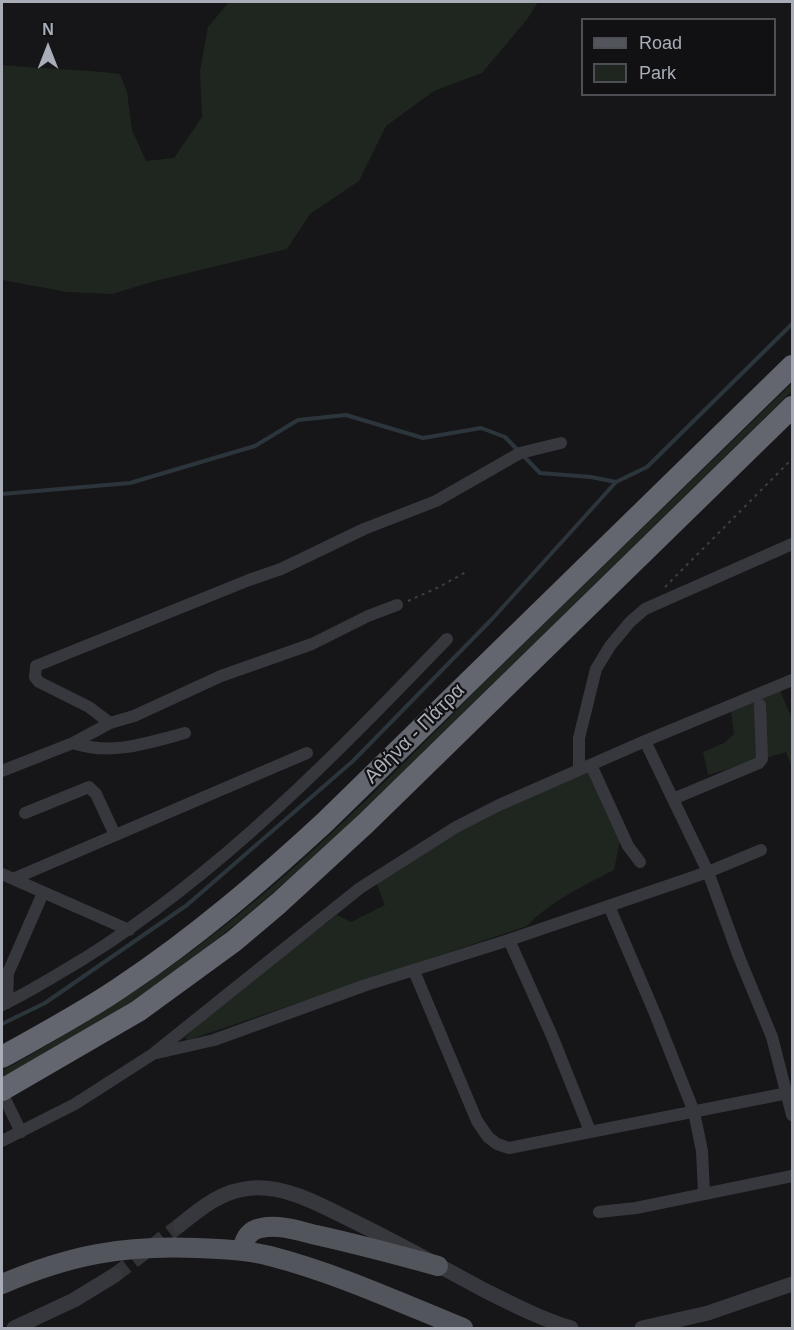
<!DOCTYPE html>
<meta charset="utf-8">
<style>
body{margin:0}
#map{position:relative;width:794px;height:1330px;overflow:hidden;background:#161618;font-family:Arial,sans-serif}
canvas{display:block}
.frame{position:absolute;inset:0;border:3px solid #a8adb8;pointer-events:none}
.legend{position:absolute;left:581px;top:18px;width:195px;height:78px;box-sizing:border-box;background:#111113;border:2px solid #4d4f55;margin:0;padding:8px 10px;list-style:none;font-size:18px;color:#a8adb8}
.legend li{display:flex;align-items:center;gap:12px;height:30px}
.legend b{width:30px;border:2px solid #4d4f55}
.north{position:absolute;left:18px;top:18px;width:60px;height:60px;-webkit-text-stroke:4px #111113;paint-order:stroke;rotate:0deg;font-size:16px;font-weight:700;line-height:24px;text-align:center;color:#a8adb8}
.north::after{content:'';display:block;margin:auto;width:21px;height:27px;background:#a8adb8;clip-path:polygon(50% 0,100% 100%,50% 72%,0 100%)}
</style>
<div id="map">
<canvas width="794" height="1330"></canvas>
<div class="frame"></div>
<ul class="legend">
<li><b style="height:8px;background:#53555c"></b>Road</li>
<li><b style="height:16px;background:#1e261f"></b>Park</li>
</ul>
<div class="north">N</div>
</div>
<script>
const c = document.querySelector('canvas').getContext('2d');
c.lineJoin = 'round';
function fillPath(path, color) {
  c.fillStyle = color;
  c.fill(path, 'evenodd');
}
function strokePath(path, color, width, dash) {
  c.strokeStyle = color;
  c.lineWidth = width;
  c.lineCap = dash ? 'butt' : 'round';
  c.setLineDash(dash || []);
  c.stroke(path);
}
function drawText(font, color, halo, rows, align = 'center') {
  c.font = font + ' Arial,sans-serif';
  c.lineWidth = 4.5;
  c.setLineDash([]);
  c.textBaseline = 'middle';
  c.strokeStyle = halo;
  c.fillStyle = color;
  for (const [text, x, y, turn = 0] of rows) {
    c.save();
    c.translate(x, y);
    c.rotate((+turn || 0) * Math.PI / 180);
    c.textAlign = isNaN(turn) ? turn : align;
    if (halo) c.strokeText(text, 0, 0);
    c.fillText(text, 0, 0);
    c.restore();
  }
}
fillPath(new Path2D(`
 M229,2H538L528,18L482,73L434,91L386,126L359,181L310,214L287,249L155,281L112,294L67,292L2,280V65C41,69 80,69 120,74L127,92L132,130L146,161L174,158L202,117L200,71L208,27Z
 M792,383V391L336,837C272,895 207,951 135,999C92,1028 46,1052 2,1078V1071C79,1028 154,982 223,927C325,847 416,750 508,659C602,566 698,475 792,383Z
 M780,691L792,718V768L786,752L708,775L703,752L724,743L734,734L731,711Z
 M589,772L620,841L614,870C583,886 551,901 527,926L188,1040L185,1038L204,1016L337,915L351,922L385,905L376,882L450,835L527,796Z`), '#1e261f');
strokePath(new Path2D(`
 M2,494L130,483L255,446L298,420L346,415L423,438L481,428L505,437L540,473L591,477L616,482
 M2,1024L45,1003L187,905L353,761L493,618L616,482L647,467L792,324`), '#2c353c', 4);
strokePath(new Path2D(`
 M115,1275L180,1225`), '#333438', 15, [15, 8]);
strokePath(new Path2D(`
 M665,587L792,459
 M408,601L439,587L466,572`), '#3d3f44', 2, [3, 4.5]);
strokePath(new Path2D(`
 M110,723L89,707L39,682L35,677L36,666L249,580L281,569L364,529L436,501L520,453L561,443
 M645,741L708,872L739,957L772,1037L792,1115
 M73,743C111,756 148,743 185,733
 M591,765L628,846L640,862
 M579,770V738L596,669L610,646L630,622L645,609L792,544
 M2,771L73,743L110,723L134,716L221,676L312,644L368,616L397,605
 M673,799L759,763L762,759L760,705
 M25,813L89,787L96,794L115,835
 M2,874L129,930
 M13,879L307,753
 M609,906L656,1016L694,1112L702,1151L704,1193
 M509,940L552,1036L590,1131
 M414,971L477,1121L488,1137L497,1144L509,1148L788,1093
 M7,1003L8,973L43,893
 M2,1005C30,992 58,974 85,958C222,872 335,755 447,639
 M157,1053L214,1040L366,985L509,940L708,872L761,850
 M2,1093L21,1132
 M2,1141L75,1104L153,1054L360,888L456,827L499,805L645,741L792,680
 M599,1212L636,1208L792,1176`), '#37383d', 12);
strokePath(new Path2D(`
 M180,1225C202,1207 223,1190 252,1188C287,1185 324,1207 355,1222C398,1243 441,1267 484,1290C512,1304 541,1319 571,1328
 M14,1328L74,1300L115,1275
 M642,1328L708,1313L792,1284`), '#37383d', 15);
strokePath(new Path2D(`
 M242,1251C244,1239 249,1230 261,1228C280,1224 299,1231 316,1235C357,1244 398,1255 438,1266
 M2,1284C70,1255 123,1245 197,1248C222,1249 246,1250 270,1256C336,1273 399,1302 463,1328`), '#53555c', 20);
strokePath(new Path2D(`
 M2,1057C43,1034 85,1012 124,985C196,937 261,881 324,823L792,366
 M2,1090L138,1011L234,941L279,903L366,823L792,407`), '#63666e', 22);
drawText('20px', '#a8adb8', '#111113', [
 ["Αθήνα - Πάτρα",415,734,-45]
]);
</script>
